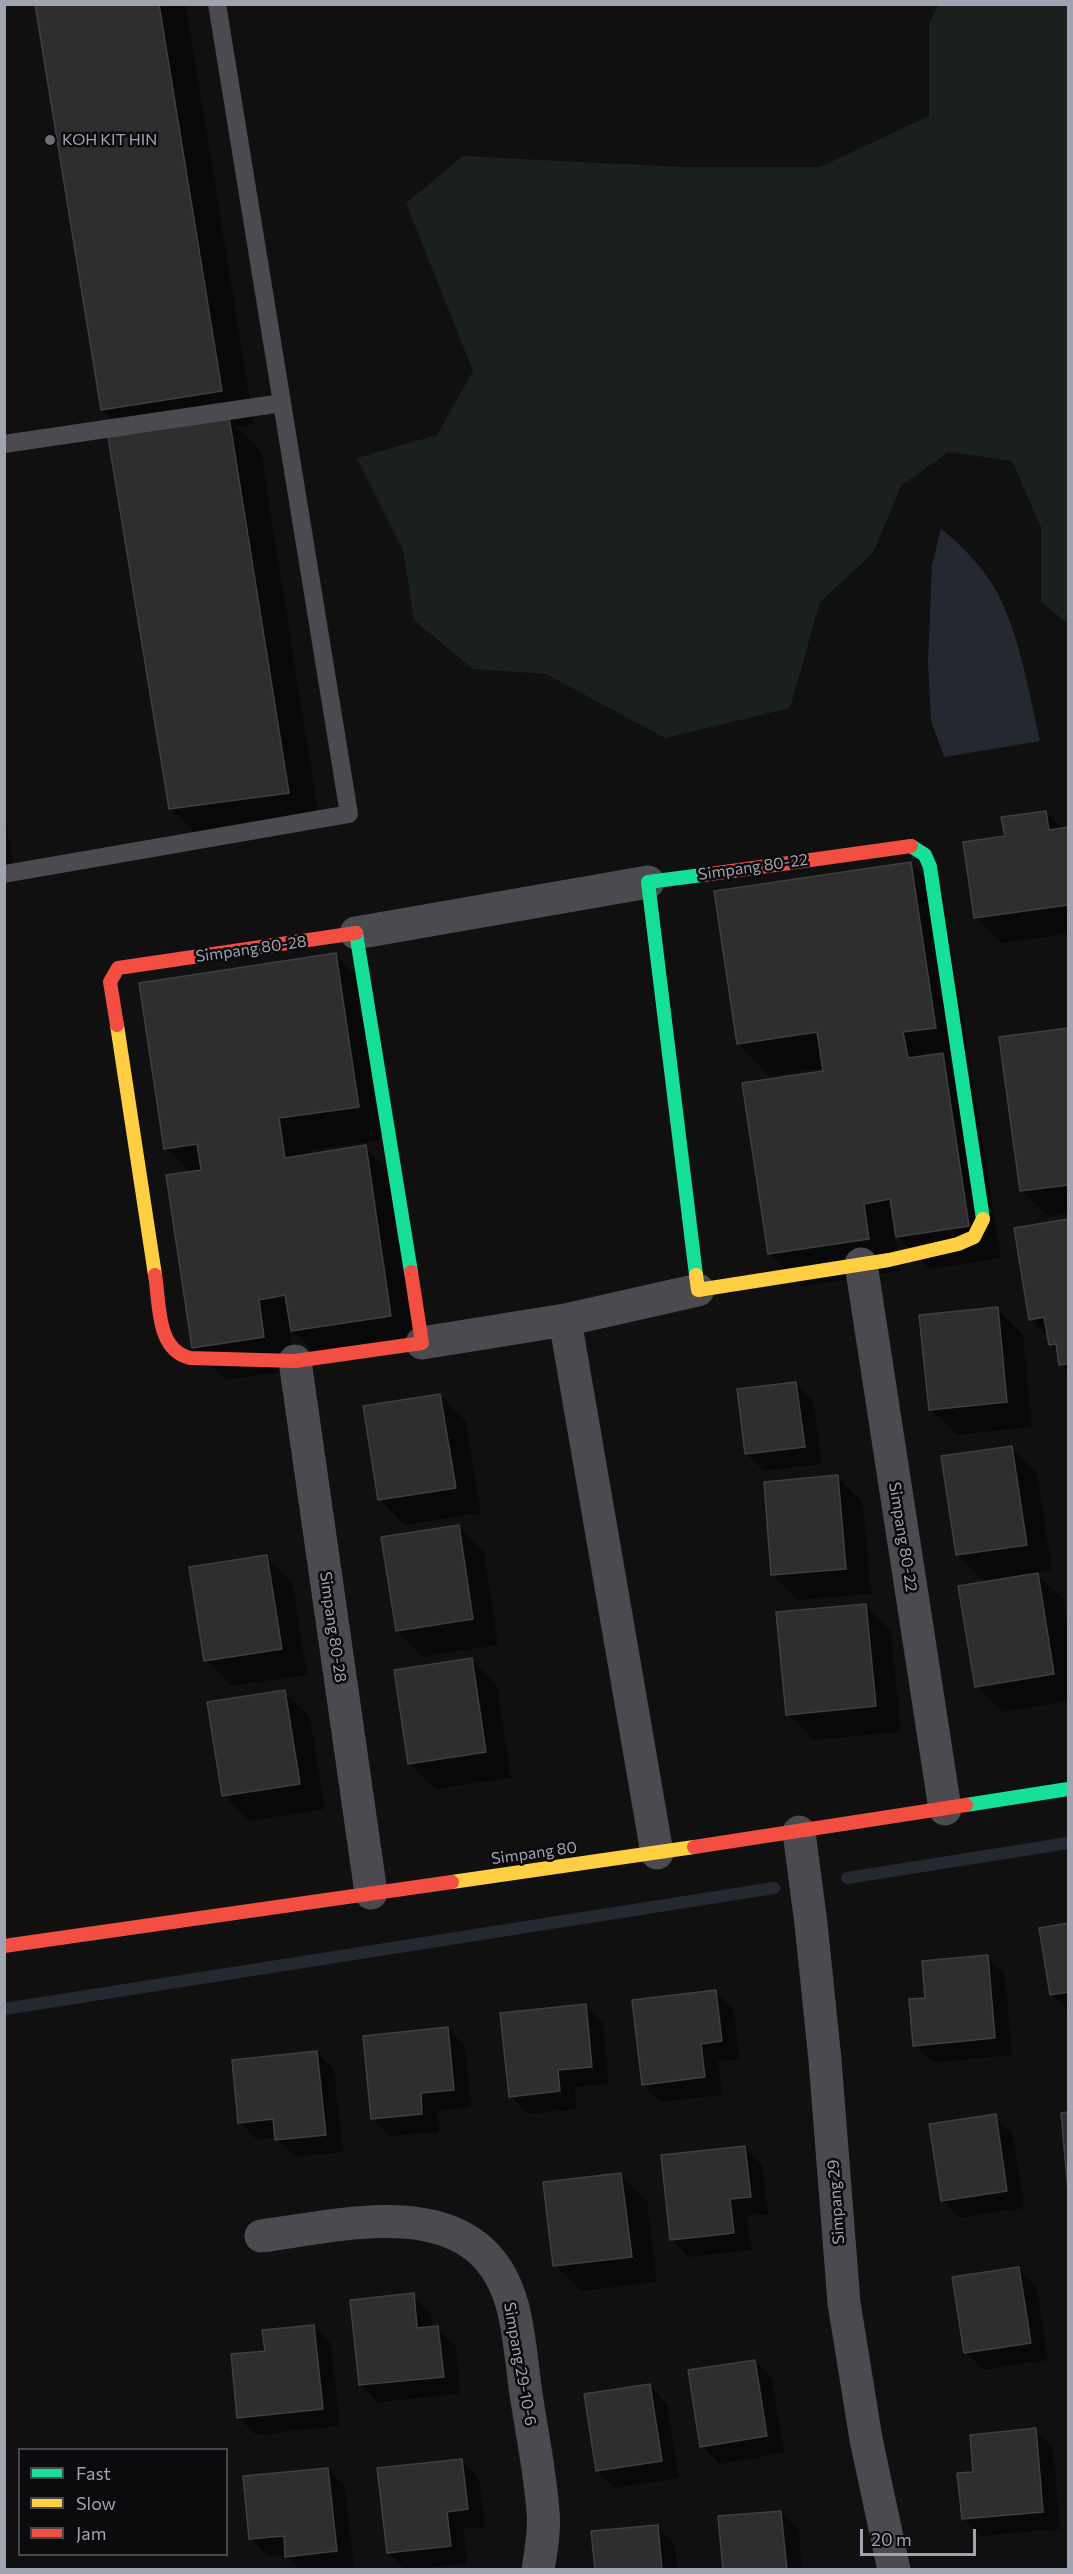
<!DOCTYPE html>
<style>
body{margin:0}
#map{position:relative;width:1073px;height:2574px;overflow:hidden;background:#101010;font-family:Commissioner,sans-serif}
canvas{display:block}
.frame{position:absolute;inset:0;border:6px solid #a0a3b2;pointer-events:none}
.legend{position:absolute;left:18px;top:2448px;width:210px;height:108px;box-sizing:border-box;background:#0b0a0c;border:2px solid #47474e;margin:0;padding:8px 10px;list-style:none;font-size:18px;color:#a0a3b2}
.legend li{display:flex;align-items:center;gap:12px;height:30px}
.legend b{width:30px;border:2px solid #47474e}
.scale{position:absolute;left:860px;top:2529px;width:116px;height:27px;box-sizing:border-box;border:3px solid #a0a3b2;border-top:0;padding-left:8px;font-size:18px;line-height:21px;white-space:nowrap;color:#a0a3b2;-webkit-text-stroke:4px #0b0a0c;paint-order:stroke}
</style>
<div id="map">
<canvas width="1073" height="2574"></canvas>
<div class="frame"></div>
<ul class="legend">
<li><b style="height:8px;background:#16e098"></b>Fast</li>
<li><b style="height:8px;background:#ffcf43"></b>Slow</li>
<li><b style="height:8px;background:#f24e42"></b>Jam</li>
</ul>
<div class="scale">20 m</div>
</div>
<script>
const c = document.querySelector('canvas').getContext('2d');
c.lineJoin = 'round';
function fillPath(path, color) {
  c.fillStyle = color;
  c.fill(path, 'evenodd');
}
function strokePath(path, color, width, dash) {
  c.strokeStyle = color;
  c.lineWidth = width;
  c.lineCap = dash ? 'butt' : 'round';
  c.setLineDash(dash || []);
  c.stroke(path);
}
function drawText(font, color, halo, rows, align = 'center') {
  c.font = font + ' Commissioner,sans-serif';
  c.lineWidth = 5;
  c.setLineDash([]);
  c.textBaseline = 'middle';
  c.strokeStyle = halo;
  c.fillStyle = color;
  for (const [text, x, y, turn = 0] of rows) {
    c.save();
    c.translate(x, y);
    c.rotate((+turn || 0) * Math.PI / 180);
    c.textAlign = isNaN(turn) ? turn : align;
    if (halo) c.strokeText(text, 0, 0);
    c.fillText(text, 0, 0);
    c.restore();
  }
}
fillPath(new Path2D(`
 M939,4L1068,5V624L1041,602V527L1012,461L948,452L901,486L873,553L820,602L790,708L665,738L546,674L473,669L414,620L403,550L357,458L437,435L473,371L406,203L463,156L681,167H820L929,116V23Z`), '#1a201b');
fillPath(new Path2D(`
 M941,529C962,545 989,574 1000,598C1021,642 1029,694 1040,741L944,757L931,720L928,663L932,565Z`), '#242931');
fillPath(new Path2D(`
 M36,4L186,6L254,424L236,427L261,452L320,825L203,841L171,809L128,435L102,410Z
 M4,809L15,875L4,876Z
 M1045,812L1063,829H1068V934L1001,943L975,917L1006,837Z
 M910,863L943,896L1001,1258L930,1269L895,1235L901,1271L802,1286L769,1253L824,1068L771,1076L738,1044Z
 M335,955L368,987L391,1139L311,1150L312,1155L365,1147L398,1180L423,1348L325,1363L293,1332H290L296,1370L226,1380L193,1347L190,1173L165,1148Z
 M1068,1030V1213L1048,1216L1022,1191L1000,1039Z
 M1068,1221V1372L1061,1365L1059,1353L1050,1344L1049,1338L1030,1319L1016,1229Z
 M997,1309L1023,1335L1032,1427L956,1435L930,1409Z
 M796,1383L813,1401L822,1464L764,1471L747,1454Z
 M440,1396L466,1421L481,1513L405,1525L379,1499Z
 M1012,1448L1037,1473L1052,1570L1036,1573L1064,1600L1068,1632V1701L1002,1712L976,1686L986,1583L957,1555Z
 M838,1477L863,1503L871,1594L798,1600L773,1574Z
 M458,1526L484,1552L498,1645L423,1657L397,1631Z
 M266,1556L292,1582L307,1675L231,1686L205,1660Z
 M866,1606L891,1631L901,1732L813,1740L787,1714Z
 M471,1659L497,1685L511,1778L436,1789L410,1764Z
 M284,1692L310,1717L325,1809L249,1821L224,1795Z
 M1068,1925V2011L1051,1994L1041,1929Z
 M987,1956L1005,1974L1012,2055L933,2063L915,2045L926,1999Z
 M716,1992L734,2010L739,2059L718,2061L722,2095L661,2102L643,2084Z
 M585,2005L603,2023L609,2084L575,2087L577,2109L528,2114L511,2096Z
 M447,2028L465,2046L471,2107L438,2111L439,2132L391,2136L373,2119Z
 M317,2052L334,2070L343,2152L294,2157L276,2138L257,2140L240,2122Z
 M1063,2114H1068V2176Z
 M995,2116L1013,2134L1024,2208L960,2218L942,2200Z
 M745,2148L762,2165L768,2214L747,2216L751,2250L689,2257L671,2239Z
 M621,2174L647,2200L657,2282L580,2291L555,2265Z
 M1019,2268L1036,2286L1048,2360L983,2370L966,2352Z
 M413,2295L431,2313L432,2328L438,2327L456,2345L460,2394L378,2402L360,2384Z
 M314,2326L331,2344L340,2426L256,2435L238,2417L267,2353Z
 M755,2361L772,2379L784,2453L720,2464L702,2446Z
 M650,2386L667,2404L679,2478L615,2488L597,2470Z
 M1035,2430L1053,2447L1060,2529L981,2536L963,2518L975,2473Z
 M461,2460L479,2478L485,2527L464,2529L467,2564L405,2570L388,2553Z
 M328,2469L345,2487L354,2569L300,2570L287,2555L268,2556L251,2539Z
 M781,2512L799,2530L802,2570H724Z
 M658,2527L675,2545L677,2570H596Z`), '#0007');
strokePath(new Path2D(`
 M847,1878L1068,1843
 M4,2009L774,1888`), '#242931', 12);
const building = new Path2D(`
 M35,4H159L222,391L101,410Z
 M229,417L289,793L169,809L108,437Z
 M1046,811L1049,830L1068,827V905L974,918L963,842L1005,836L1001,817Z
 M911,862L936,1028L903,1032L908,1058L943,1053L969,1226L896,1237L890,1199L864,1204L869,1239L768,1254L742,1083L823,1071L817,1032L737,1044L714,891Z
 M336,953L359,1107L279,1118L285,1158L366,1145L391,1316L291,1331L285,1295L259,1300L264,1337L192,1348L166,1175L201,1170L197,1144L164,1149L139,983Z
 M1068,1028V1185L1020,1191L999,1037Z
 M1068,1219V1364L1059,1365L1056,1344L1049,1345L1044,1317L1029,1320L1014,1228Z
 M998,1307L1007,1402L929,1410L919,1315Z
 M796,1382L805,1447L745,1454L737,1389Z
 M440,1394L456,1488L378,1500L363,1406Z
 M1012,1446L1027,1545L956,1555L941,1456Z
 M838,1475L846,1569L771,1575L764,1482Z
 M459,1525L473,1619L396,1631L381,1537Z
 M267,1555L282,1649L204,1661L189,1567Z
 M1038,1573L1054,1674L975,1687L958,1586Z
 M866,1604L876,1706L786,1715L776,1612Z
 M472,1658L486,1752L408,1764L394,1670Z
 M285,1690L300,1784L222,1796L207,1702Z
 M1068,1923V1992L1050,1995L1039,1928Z
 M988,1955L995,2038L913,2046L909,1999L925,1998L922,1961Z
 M716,1990L722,2041L701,2044L705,2077L642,2085L632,2000Z
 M586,2004L592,2067L558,2070L560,2091L509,2097L500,2013Z
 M448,2027L454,2090L421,2093L422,2114L371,2119L363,2036Z
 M317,2051L326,2135L275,2140L273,2119L238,2123L232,2060Z
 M1068,2112V2192L1061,2113Z
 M996,2114L1007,2191L941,2201L929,2124Z
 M745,2146L751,2197L730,2199L734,2233L670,2240L661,2155Z
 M621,2173L632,2257L553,2266L543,2182Z
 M1019,2267L1031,2343L964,2353L952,2277Z
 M414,2293L417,2328L438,2326L444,2377L359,2385L350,2300Z
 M314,2325L323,2409L237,2418L231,2354L265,2351L262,2330Z
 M755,2360L767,2436L700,2447L688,2370Z
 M650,2384L662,2461L596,2471L584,2394Z
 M1036,2428L1043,2512L962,2519L957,2473L973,2472L970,2435Z
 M462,2459L468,2509L447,2512L451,2546L387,2553L377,2468Z
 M328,2468L337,2551L285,2557L284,2536L249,2539L243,2476Z
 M781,2511L787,2570H723L718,2516Z
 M658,2525L662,2570H595L591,2531Z`);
fillPath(building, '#2e2e2f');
strokePath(building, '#3f3f44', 1.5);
strokePath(new Path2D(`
 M4,444L282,403
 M4,874L349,814L217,4`), '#4a4a50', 18);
strokePath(new Path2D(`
 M356,933L648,882
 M861,1264L945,1809
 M565,1320L657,1853
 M422,1343L565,1320L698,1290
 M295,1361L371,1893
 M799,1832L811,1924L825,2060L844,2303L866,2439L894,2570
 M261,2236C351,2224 482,2188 513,2308C520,2336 522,2366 526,2394C532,2433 540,2472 543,2511C545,2530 541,2551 538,2570`), '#4a4a50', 33);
strokePath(new Path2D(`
 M911,846L925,855L930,867L983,1219
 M356,933L411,1272
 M696,1275L648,882L710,874
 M966,1805L1068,1789`), '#16e098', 14);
strokePath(new Path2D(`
 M117,1025L155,1275
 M696,1275L698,1290L889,1260L958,1244L974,1237L983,1219
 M452,1882L694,1847`), '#ffcf43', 14);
strokePath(new Path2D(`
 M710,874L911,846
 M117,1025L110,982L118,968L356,933
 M155,1275C160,1304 156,1350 190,1358L295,1361L422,1343L411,1272
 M694,1847L966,1805
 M4,1946L452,1882`), '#f24e42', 14);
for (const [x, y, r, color] of [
 [50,140,6,"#6e7079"]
]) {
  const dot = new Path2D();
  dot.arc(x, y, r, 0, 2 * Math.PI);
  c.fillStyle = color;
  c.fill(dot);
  strokePath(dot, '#0b0a0c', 2);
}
drawText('16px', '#a0a3b2', '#0b0a0c', [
 ["KOH KIT HIN",62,140]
], 'left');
drawText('16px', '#a0a3b2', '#0b0a0c', [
 ["Simpang 80-22",753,867,-8],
 ["Simpang 80-28",251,949,-8],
 ["Simpang 80-22",903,1537,81],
 ["Simpang 80-28",333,1627,82],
 ["Simpang 80",534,1853,-8],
 ["Simpang 29",836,2202,-94],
 ["Simpang 29-10-6",520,2364,80]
]);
</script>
